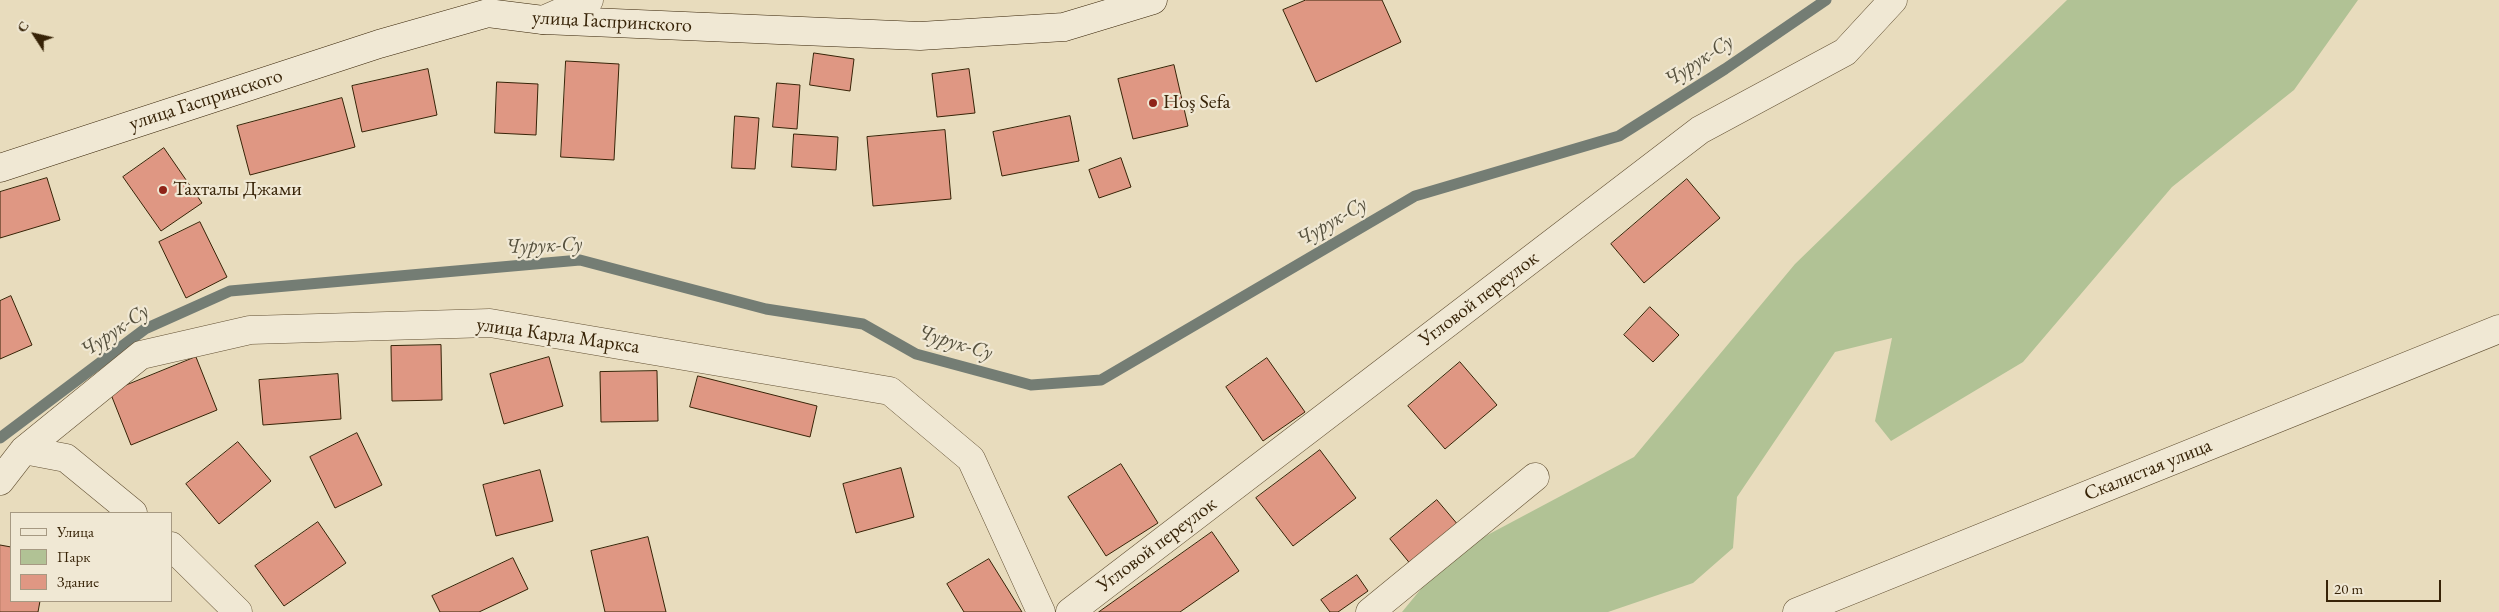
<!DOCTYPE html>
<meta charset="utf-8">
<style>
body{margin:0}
#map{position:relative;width:2499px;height:612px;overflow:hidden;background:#e8dcbd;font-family:"EB Garamond",serif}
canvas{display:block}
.legend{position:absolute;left:10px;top:512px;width:162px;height:90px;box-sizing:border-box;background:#f0e8d4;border:1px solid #a69982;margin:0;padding:6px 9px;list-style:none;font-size:15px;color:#372307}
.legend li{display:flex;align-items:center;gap:10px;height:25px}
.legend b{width:25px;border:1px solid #a69982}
.north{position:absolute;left:10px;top:10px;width:50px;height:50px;-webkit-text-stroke:4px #f0e8d4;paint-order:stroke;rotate:305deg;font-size:14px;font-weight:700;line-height:20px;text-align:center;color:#372307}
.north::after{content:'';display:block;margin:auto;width:18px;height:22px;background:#372307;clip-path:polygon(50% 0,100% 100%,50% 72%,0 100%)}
.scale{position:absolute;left:2326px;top:580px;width:115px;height:22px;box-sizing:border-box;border:2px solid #372307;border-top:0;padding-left:6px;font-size:15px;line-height:18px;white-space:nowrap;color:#372307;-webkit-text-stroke:4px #f0e8d4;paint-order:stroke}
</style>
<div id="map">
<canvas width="2499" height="612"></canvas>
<ul class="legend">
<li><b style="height:6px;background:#f0e8d4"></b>Улица</li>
<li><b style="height:14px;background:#b1c295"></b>Парк</li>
<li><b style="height:14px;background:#df9783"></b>Здание</li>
</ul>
<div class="north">С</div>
<div class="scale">20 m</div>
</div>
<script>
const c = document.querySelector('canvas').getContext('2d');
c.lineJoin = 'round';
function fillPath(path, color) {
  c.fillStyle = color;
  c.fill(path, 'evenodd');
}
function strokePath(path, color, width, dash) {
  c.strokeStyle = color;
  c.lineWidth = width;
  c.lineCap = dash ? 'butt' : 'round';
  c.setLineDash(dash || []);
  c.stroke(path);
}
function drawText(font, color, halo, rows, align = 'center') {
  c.font = font + ' "EB Garamond",serif';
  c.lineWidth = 4.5;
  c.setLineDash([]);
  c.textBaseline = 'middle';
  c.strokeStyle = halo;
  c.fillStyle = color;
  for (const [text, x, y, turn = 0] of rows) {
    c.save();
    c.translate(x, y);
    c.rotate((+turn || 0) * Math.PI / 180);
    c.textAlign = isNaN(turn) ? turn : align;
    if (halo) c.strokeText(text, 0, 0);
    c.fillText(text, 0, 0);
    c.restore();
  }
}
fillPath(new Path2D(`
 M2067,0H2358L2294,90L2172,187L2023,362L1891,441L1875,421L1892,338L1835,352L1737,497L1733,548L1693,583L1608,612H1402L1448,556L1634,457L1795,264Z`), '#b1c295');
strokePath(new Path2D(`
 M0,438L145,329L230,291L580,260L766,309L863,324L916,354L1031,385L1101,380L1415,196L1619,136L1725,69L1826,0`), '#747d74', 11);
const building = new Path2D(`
 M1306,0H1382L1401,42L1316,82L1283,10Z
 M814,53L854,59L850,91L810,85Z
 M566,61L619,64L614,160L561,157Z
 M1174,65L1188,126L1133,139L1118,79Z
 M428,69L437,115L362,132L352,86Z
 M969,69L975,113L937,117L932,74Z
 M497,82L538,84L536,135L495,133Z
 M777,83L800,85L797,129L773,127Z
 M342,98L355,147L250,175L237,126Z
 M735,116L759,118L755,169L732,168Z
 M1070,116L1079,161L1002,176L993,132Z
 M945,130L951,199L873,206L867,137Z
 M794,134L838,137L836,170L792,167Z
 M164,148L202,203L161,231L123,177Z
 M1121,158L1131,187L1099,198L1089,170Z
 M47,178L60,220L0,238V192Z
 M1687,179L1720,218L1644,283L1611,244Z
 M200,222L227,277L186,298L159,242Z
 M11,296L32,345L0,359V301Z
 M1650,307L1679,335L1653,362L1624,335Z
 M441,345L442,400L392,401L391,346Z
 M196,357L217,410L131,445L110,392Z
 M549,357L563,406L504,424L490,374Z
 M1267,358L1305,412L1263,441L1226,387Z
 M1460,362L1497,405L1445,449L1408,406Z
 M657,371L658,421L601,422L600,372Z
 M338,374L341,419L263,425L259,380Z
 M698,376L817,406L810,437L690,407Z
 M357,433L382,485L335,508L310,457Z
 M238,442L271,481L219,524L186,484Z
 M1320,450L1356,498L1293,546L1256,498Z
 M1121,464L1158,523L1106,556L1068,497Z
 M901,468L914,517L856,533L843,484Z
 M540,470L553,521L496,536L483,485Z
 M1437,500L1459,526L1412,566L1390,539Z
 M318,522L346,563L284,606L255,566Z
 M1212,532L1239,571L1180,612H1099Z
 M648,537L666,612H605L591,551Z
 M0,545L11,547V601H40L38,612H0Z
 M513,558L528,589L479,612H440L432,596Z
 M989,559L1022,612H964L947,584Z
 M1357,575L1368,591L1338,612H1330L1321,600Z`);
fillPath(building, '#df9783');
strokePath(building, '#372307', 1);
const street = new Path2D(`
 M543,20L589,0
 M24,450L66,458L133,513
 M0,481L24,450L141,355L250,330L490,323L890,391L971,459L1041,612
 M171,546L238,612
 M1070,612L1700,130L1845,52L1893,0
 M1370,612L1535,477
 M1797,612L2499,329`);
const secondary = new Path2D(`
 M0,168L379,44L488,13L543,20L920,36L1064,27L1153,0`);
strokePath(street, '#635134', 29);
strokePath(secondary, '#372307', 29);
strokePath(street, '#f0e8d4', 28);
strokePath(secondary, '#f0e8d4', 28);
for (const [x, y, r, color] of [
 [1153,103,5,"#8f2418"],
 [163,190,5,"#8f2418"]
]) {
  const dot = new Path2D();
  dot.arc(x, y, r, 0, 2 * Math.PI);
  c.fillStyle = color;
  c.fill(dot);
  strokePath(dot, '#f0e8d4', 2);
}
drawText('20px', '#372307', '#f0e8d4', [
 ["улица Гаспринского",612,22,3],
 ["улица Гаспринского",206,100,-18],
 ["Угловой переулок",1479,299,-37],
 ["улица Карла Маркса",558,336,8],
 ["Скалистая улица",2148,470,-22],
 ["Угловой переулок",1157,545,-37]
]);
drawText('20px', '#372307', '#f0e8d4', [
 ["Hoş Sefa",1163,103],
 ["Тахталы Джами",173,190]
], 'left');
drawText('italic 21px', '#55503d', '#f0e8d4', [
 ["Чурук-Су",1699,61,-33],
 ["Чурук-Су",1332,222,-30],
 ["Чурук-Су",544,246,-2],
 ["Чурук-Су",115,331,-34],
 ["Чурук-Су",955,343,17]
]);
</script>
